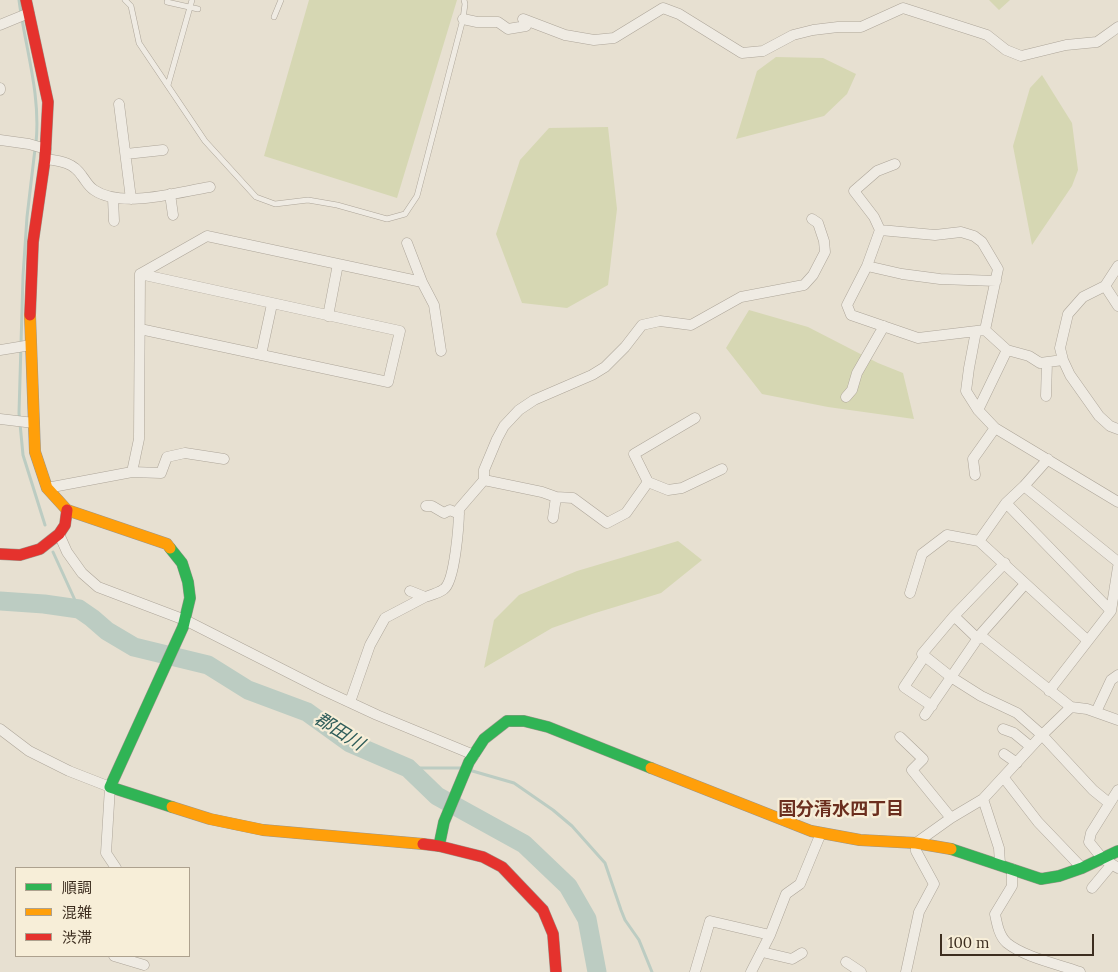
<!DOCTYPE html>
<meta charset="utf-8">
<style>
body{margin:0}
#map{position:relative;width:1118px;height:972px;overflow:hidden;background:#e7e0d1;font-family:Lora,"Noto Sans JP",serif}
canvas{display:block}
.legend{position:absolute;left:15px;top:867px;width:175px;height:90px;box-sizing:border-box;background:#f7eed8;border:1px solid #ada18e;margin:0;padding:6px 9px;list-style:none;font-size:15px;color:#3d2e20}
.legend li{display:flex;align-items:center;gap:10px;height:25px}
.legend b{width:25px;border:1px solid #ada18e}
.scale{position:absolute;left:940px;top:934px;width:154px;height:22px;box-sizing:border-box;border:2px solid #3d2e20;border-top:0;padding-left:6px;font-size:15px;line-height:18px;white-space:nowrap;color:#3d2e20;-webkit-text-stroke:4px #f7eed8;paint-order:stroke}
</style>
<div id="map">
<canvas width="1118" height="972"></canvas>
<ul class="legend">
<li><b style="height:6px;background:#30b455"></b>順調</li>
<li><b style="height:6px;background:#ff9f0a"></b>混雑</li>
<li><b style="height:6px;background:#e5322d"></b>渋滞</li>
</ul>
<div class="scale">100 m</div>
</div>
<script>
const c = document.querySelector('canvas').getContext('2d');
c.lineJoin = 'round';
function fillPath(path, color) {
  c.fillStyle = color;
  c.fill(path, 'evenodd');
}
function strokePath(path, color, width, dash) {
  c.strokeStyle = color;
  c.lineWidth = width;
  c.lineCap = dash ? 'butt' : 'round';
  c.setLineDash(dash || []);
  c.stroke(path);
}
function drawText(font, color, halo, rows, align = 'center') {
  c.font = font + ' Lora,"Noto Sans JP",serif';
  c.lineWidth = 4.5;
  c.setLineDash([]);
  c.textBaseline = 'middle';
  c.strokeStyle = halo;
  c.fillStyle = color;
  for (const [text, x, y, turn = 0] of rows) {
    c.save();
    c.translate(x, y);
    c.rotate((+turn || 0) * Math.PI / 180);
    c.textAlign = isNaN(turn) ? turn : align;
    if (halo) c.strokeText(text, 0, 0);
    c.fillText(text, 0, 0);
    c.restore();
  }
}
fillPath(new Path2D(`
 M309,0H457L397,198L264,156Z
 M989,0H1010L999,10Z
 M776,57L823,58L856,74L847,94L824,116L736,139L757,71Z
 M1042,75L1072,123L1078,170L1072,186L1032,245L1013,146L1030,88Z
 M608,127L617,209L608,285L567,308L522,303L496,234L520,160L549,128Z
 M749,310L808,327L878,363L903,373L914,419L828,407L762,394L726,348Z
 M678,541L702,560L661,593L592,614L552,628L484,668L494,620L519,595L577,571Z`), '#d6d7b3');
strokePath(new Path2D(`
 M19,0C25,47 41,94 36,143
 M35,149L27,217L23,276L19,413L23,455L45,525
 M53,552L79,609
 M408,768H463
 M469,770L514,783L553,810L572,826L605,863L621,910L625,920L639,940L652,972`), '#bcccc2', 3);
strokePath(new Path2D(`
 M0,601L44,604L79,609L92,618L107,631L134,647L208,665L248,690L307,712L350,743L408,768L437,796L524,844L568,886L587,919L597,972`), '#bcccc2', 19);
const lane = new Path2D(`
 M125,0L131,6L139,43L205,141L256,197L275,204L308,200L337,205L387,219L405,214L417,196L463,19L465,4L464,0
 M167,2L198,9
 M274,17L281,0
 M168,85L192,0`);
const street = new Path2D(`
 M463,19L477,22H498L508,29L526,26L523,19L565,35L594,40L614,38L663,8L679,14L742,53L763,51L793,35L813,30L838,27H861L903,8L987,35L1006,50L1021,56L1066,45L1097,42L1118,27
 M0,25L29,13
 M0,90V88
 M119,104L131,199
 M0,140L29,144L46,149
 M126,154L163,150
 M45,159C60,161 73,162 82,176C86,181 88,186 94,190C122,209 178,192 210,187
 M170,194L173,215
 M113,198L114,221
 M880,230L874,217L854,191L877,171L895,164
 M407,243L422,282
 M867,266L902,274L940,279L996,281
 M1118,266L1105,286L1083,297L1068,314L1060,348L1063,360L1070,375L1099,416L1110,426L1118,429
 M140,274L400,331L388,382L140,329
 M140,274L207,236L422,282L434,305L441,351
 M1105,286L1118,306
 M328,316L338,264
 M985,330L998,269L982,242L974,236L961,232L935,235L880,230L867,266L847,305L851,315L918,338L985,330L1007,350L1029,356L1040,363L1063,360
 M976,331L969,368L966,391L978,410L995,428L1118,502
 M0,350L31,345
 M261,355L272,304
 M1046,396L1047,362
 M846,397L852,390L857,373L884,326
 M978,410L1007,350
 M0,419L34,423
 M1048,459L1024,486L1006,503L979,541L1087,640
 M132,472L161,473L167,457L185,453L224,459
 M975,475L973,459L995,428
 M484,480V470L497,439L504,426L519,410L534,400L592,375L605,367L625,347L642,325L660,321L691,325L741,297L804,285L813,275L825,252L824,241L818,223L812,219
 M648,482L668,490L682,488L722,469
 M1024,486L1118,562
 M47,488L132,472L139,439L140,274
 M1006,503L1111,611
 M426,506H432L444,513L450,510L459,514
 M553,518L556,497
 M59,534L67,552L82,573L98,587L185,620L321,689L377,715L474,755
 M1005,563L954,616L922,654L951,677L981,696L1017,713L1042,735L1093,790L1109,803
 M1025,584L980,635L1071,707
 M910,593L922,554L947,535L979,541
 M425,597C431,595 439,593 444,589C455,581 459,524 459,509L484,480L542,492L556,497L573,498L607,523L626,513L648,482L634,454L695,418
 M954,616L978,639
 M924,657L904,687L932,706
 M1049,691L1111,611L1118,567
 M350,702L370,645L385,618L425,597L410,591
 M1096,712L1111,680L1118,675
 M925,715L980,635
 M0,729L29,751L69,771L110,787L106,853L116,868
 M1003,729L1014,733L1031,747
 M900,737L923,759L912,770L951,818
 M1004,754L1017,763
 M1004,778L1038,822L1082,868
 M1118,790L1091,833L1089,842L1102,858L1118,868
 M983,799L999,848L1000,864
 M1012,869V886L995,914C997,924 999,936 1007,943C1024,957 1058,964 1080,972
 M1092,888L1112,864
 M762,952L792,959L802,953
 M114,956L144,965
 M846,962L861,972
 M695,972L710,921L770,935
 M751,972L770,935L786,894L800,884L821,833
 M906,972L919,912L934,884L916,851V843L951,818L983,799L1042,735L1071,707L1087,709L1118,720`);
const fast = new Path2D(`
 M170,548L182,563L188,582L190,598L183,627L110,787L172,807
 M439,846L444,822L469,762L484,739L507,721H524L548,727L651,768
 M951,849L1041,879L1059,876L1082,868L1118,851`);
const slow = new Path2D(`
 M30,315L35,452L47,488L67,510L167,544L170,548
 M651,768L811,831L860,840L916,843L951,849
 M172,807L210,819L263,830L423,844`);
const jam = new Path2D(`
 M26,0L48,102L45,159L33,242L30,315
 M0,554L20,555L40,549L59,534L65,525L67,510
 M423,844L439,846L483,857L502,867L543,910L553,934L556,972`);
strokePath(lane, '#ada599', 6);
strokePath(street, '#ada599', 11);
strokePath(fast, '#9c958a', 12);
strokePath(slow, '#9c958a', 12);
strokePath(jam, '#9c958a', 12);
strokePath(lane, '#efebe3', 5);
strokePath(street, '#efebe3', 10);
strokePath(fast, '#30b455', 11);
strokePath(slow, '#ff9f0a', 11);
strokePath(jam, '#e5322d', 11);
drawText('italic 18px', '#2f5d5a', '#f7eed8', [
 ["郡田川",339,732,32]
]);
drawText('bold 18px', '#6b2e1e', '#f7eed8', [
 ["国分清水四丁目",841,810]
]);
</script>
